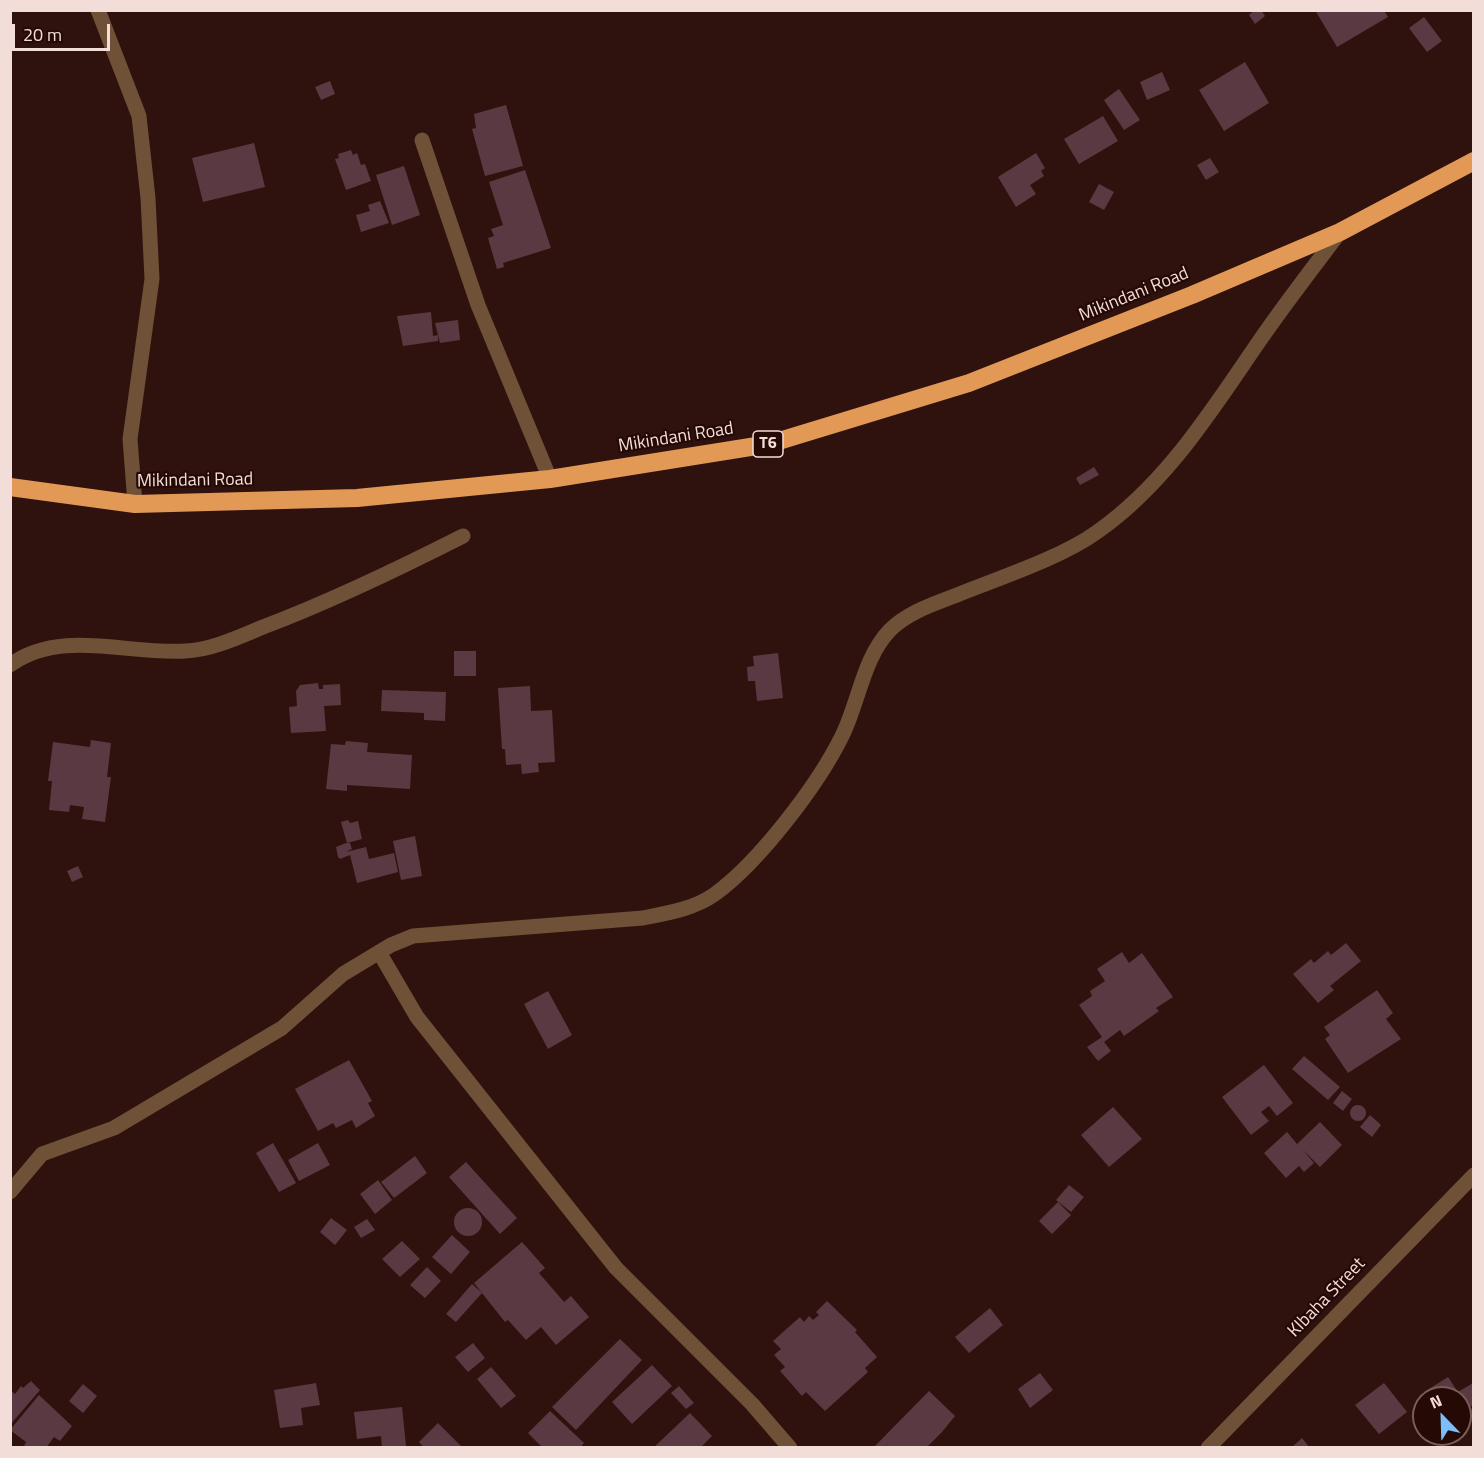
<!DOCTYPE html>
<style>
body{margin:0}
#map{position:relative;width:1484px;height:1458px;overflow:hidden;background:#2f120d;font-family:"Titillium Web",sans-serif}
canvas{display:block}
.frame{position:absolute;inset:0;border:12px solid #f2ddd8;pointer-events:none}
.north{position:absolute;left:1412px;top:1386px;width:60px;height:60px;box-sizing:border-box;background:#250905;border:2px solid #775e59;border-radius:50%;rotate:337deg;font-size:16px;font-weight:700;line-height:24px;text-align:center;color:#f2ddd8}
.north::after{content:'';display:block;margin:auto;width:21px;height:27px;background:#7cbef9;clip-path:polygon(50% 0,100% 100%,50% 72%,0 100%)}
.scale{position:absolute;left:12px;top:24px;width:98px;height:27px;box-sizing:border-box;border:3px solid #f2ddd8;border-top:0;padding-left:8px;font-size:18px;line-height:21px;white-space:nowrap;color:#f2ddd8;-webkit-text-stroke:4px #250905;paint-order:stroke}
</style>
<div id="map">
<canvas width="1484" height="1458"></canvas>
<div class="frame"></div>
<div class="north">N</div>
<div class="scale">20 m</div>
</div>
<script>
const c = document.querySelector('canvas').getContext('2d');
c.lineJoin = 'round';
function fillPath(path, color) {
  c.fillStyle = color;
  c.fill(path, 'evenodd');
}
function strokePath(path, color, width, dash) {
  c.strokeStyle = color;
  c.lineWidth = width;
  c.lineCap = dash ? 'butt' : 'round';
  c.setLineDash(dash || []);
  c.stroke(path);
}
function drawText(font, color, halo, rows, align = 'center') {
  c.font = font + ' "Titillium Web",sans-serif';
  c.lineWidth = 4.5;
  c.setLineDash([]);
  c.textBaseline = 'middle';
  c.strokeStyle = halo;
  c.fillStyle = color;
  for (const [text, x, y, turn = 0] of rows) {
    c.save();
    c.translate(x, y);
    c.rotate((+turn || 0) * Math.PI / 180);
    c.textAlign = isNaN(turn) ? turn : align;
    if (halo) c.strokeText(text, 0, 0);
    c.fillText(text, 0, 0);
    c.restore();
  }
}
fillPath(new Path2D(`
 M1255,10H1261L1265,16L1255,24L1249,15Z
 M1315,10H1384L1388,17L1337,47Z
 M1424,17L1442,41L1427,52L1409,28Z
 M1245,62L1269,103L1224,131L1199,90Z
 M1162,72L1170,90L1147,100L1140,82Z
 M330,81L335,94L321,100L315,87Z
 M1119,89L1140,120L1124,130L1104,100Z
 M506,105L523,166L485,176L472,129L476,128L474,114Z
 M1103,116L1118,141L1079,164L1064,139Z
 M254,143L265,187L203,202L192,158Z
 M351,150L353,155L357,153L361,165L365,164L371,181L346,190L335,159L339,158L338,154Z
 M1036,153L1045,168L1041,171L1044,176L1030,185L1036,194L1016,207L998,177Z
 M1210,158L1219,172L1206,180L1197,165Z
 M404,166L420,215L392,225L376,175Z
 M525,170L551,248L503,263L504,267L497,269L488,238L494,236L491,229L503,225L489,182Z
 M1099,184L1114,192L1104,210L1089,202Z
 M380,201L389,223L361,232L356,215L370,211L368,205Z
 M431,312L433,336L438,335V341L403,346L397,316Z
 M458,320L460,340L440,343L435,323Z
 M1094,467L1099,475L1080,485L1076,478Z
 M454,651H476V676H454Z
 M778,653L783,698L757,701L755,681H748L747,667L754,666L753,656Z
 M318,683L319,689H323V685L340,684L341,705L324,706L326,731L291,733L289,707L297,706L296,691L300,685Z
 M530,686L531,711L552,710L555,762L538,763L539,772L522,774L521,764L506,765L505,749H502L498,688Z
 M382,690L446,692L445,721L424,720V713L381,711Z
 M91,740L111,743L107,777H111L105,822L82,819L84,807L70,805L69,812L49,810L52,781H48L53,742L90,747Z
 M346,741L368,743L367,752L412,755L410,789L347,785V791L326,789L331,744L345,745Z
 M348,820L350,823L358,821L362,839L347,843L341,822Z
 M415,836L422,876L401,880L393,841Z
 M346,843H350L352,849L346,852L366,847L369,859L394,853L398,872L357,883L350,855L340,859L338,857L336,847Z
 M78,866L83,877L72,882L67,871Z
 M1346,943L1361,961L1330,986L1334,990L1318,1003L1293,974L1311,959L1314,963L1328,951L1331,955Z
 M1122,952L1129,963L1142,953L1173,997L1156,1008L1159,1011L1124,1036L1120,1030L1104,1042L1111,1051L1098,1061L1087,1047L1102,1037L1079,1005L1092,996L1090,991L1105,981L1097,969Z
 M1377,990L1393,1013L1386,1019L1401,1039L1348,1073L1325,1039L1330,1035L1324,1027Z
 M548,991L572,1035L548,1049L524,1004Z
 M1304,1056L1340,1087L1328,1100L1292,1069Z
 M349,1060L372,1101L368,1103L375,1116L356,1128L352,1120L336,1128L333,1123L318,1131L295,1089Z
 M1264,1065L1293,1103L1277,1116L1269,1106L1261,1112L1269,1121L1251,1135L1222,1097Z
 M1342,1091L1352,1099L1343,1111L1333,1103Z
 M1350 1113a8 8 0 1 1 16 0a8 8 0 1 1-16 0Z
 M1113,1107L1142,1139L1109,1167L1081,1135Z
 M1370,1115L1381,1125L1372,1137L1360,1127Z
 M1320,1122L1342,1145L1320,1167L1302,1149L1314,1163L1304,1172L1299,1166L1286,1178L1264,1153L1287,1132L1297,1144Z
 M273,1143L296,1183L279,1192L256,1153Z
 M318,1143L330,1165L299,1181L288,1160Z
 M415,1156L427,1173L394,1198L381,1182Z
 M466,1162L517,1218L500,1234L449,1177Z
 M378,1180L392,1200L375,1214L360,1194Z
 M1069,1185L1084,1197L1071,1212L1056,1200Z
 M1058,1202L1071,1215L1052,1234L1039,1221Z
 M454 1222a14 14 0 1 1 28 0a14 14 0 1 1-28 0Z
 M331,1218L347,1230L335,1245L320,1232Z
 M367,1219L375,1230L361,1238L354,1227Z
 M452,1235L470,1252L451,1274L432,1257Z
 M402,1241L420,1259L400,1277L382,1259Z
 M522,1242L545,1268L539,1273L564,1302L571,1296L589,1317L556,1345L541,1327L526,1340L508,1320L505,1322L474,1283Z
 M427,1267L441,1281L425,1298L410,1285Z
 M472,1284L482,1293L456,1322L446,1314Z
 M827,1301L857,1330L855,1332L877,1357L865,1368L868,1372L825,1411L806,1392L802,1396L780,1371L785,1367L774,1355L781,1349L773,1341L800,1317L804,1322L809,1316L813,1320L819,1315L816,1312Z
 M990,1308L1003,1325L969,1353L955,1337Z
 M620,1339L642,1360L576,1430L552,1407Z
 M473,1343L485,1358L468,1372L455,1357Z
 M652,1365L672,1386L632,1424L612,1402Z
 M491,1367L516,1396L501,1408L477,1379Z
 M1040,1373L1053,1390L1030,1408L1018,1389Z
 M1448,1377L1458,1392L1473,1383V1405L1470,1407L1474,1412L1460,1421V1398H1428L1424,1392Z
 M31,1381L40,1390L10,1425V1390L15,1394L21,1386L23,1388Z
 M316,1383L320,1405L301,1408L303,1425L280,1428L274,1390Z
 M1384,1383L1407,1412L1379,1434L1355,1405Z
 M83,1384L97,1396L83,1413L69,1401Z
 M679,1386L694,1403L686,1409L671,1393Z
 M929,1391L955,1416L942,1432L926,1448H873Z
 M39,1395L72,1426L60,1441L54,1437L46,1448H23L26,1442L10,1430Z
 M402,1407L406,1446L382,1448L381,1436L357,1439L354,1412Z
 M550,1411L584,1443L580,1448H543L528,1433Z
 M690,1413L712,1436L700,1448H653Z
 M438,1423L463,1448H424L419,1442Z
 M1302,1438L1310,1448H1291Z`), '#5b3942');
strokePath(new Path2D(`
 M98,10L139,116L148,198L152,279L130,439L135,504
 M422,140L478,305L550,479
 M10,665C61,628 128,655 185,651C211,650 239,637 263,627C332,601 398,569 463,536
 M379,952L417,1017L616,1268L752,1404L790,1448
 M10,1192L42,1154L114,1128L282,1028L343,974L391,945L413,936L643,918C668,913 694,909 715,894C759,862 818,785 842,736C859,702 863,658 890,630C908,612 934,604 957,595C999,578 1061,558 1097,532C1166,484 1211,411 1258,343C1284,305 1312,269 1340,232
 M1208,1448L1474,1175`), '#6e5137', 15);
strokePath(new Path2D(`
 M10,487L135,504L357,498L550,479L769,444L969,383L1192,295L1340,232L1474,161`), '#e39956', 18);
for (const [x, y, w] of [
 [768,444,30]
]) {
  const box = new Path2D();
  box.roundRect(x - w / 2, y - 13, w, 26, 4.5);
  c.fillStyle = '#250905';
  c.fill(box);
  strokePath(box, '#f2ddd8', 1.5);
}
drawText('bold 16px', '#f2ddd8', null, [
 ["T6",768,444]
]);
drawText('18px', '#f2ddd8', '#250905', [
 ["Mikindani Road",1134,295,-22],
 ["Mikindani Road",676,438,-9],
 ["Mikindani Road",195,481,-1],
 ["KIbaha Street",1327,1298,-46]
]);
</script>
